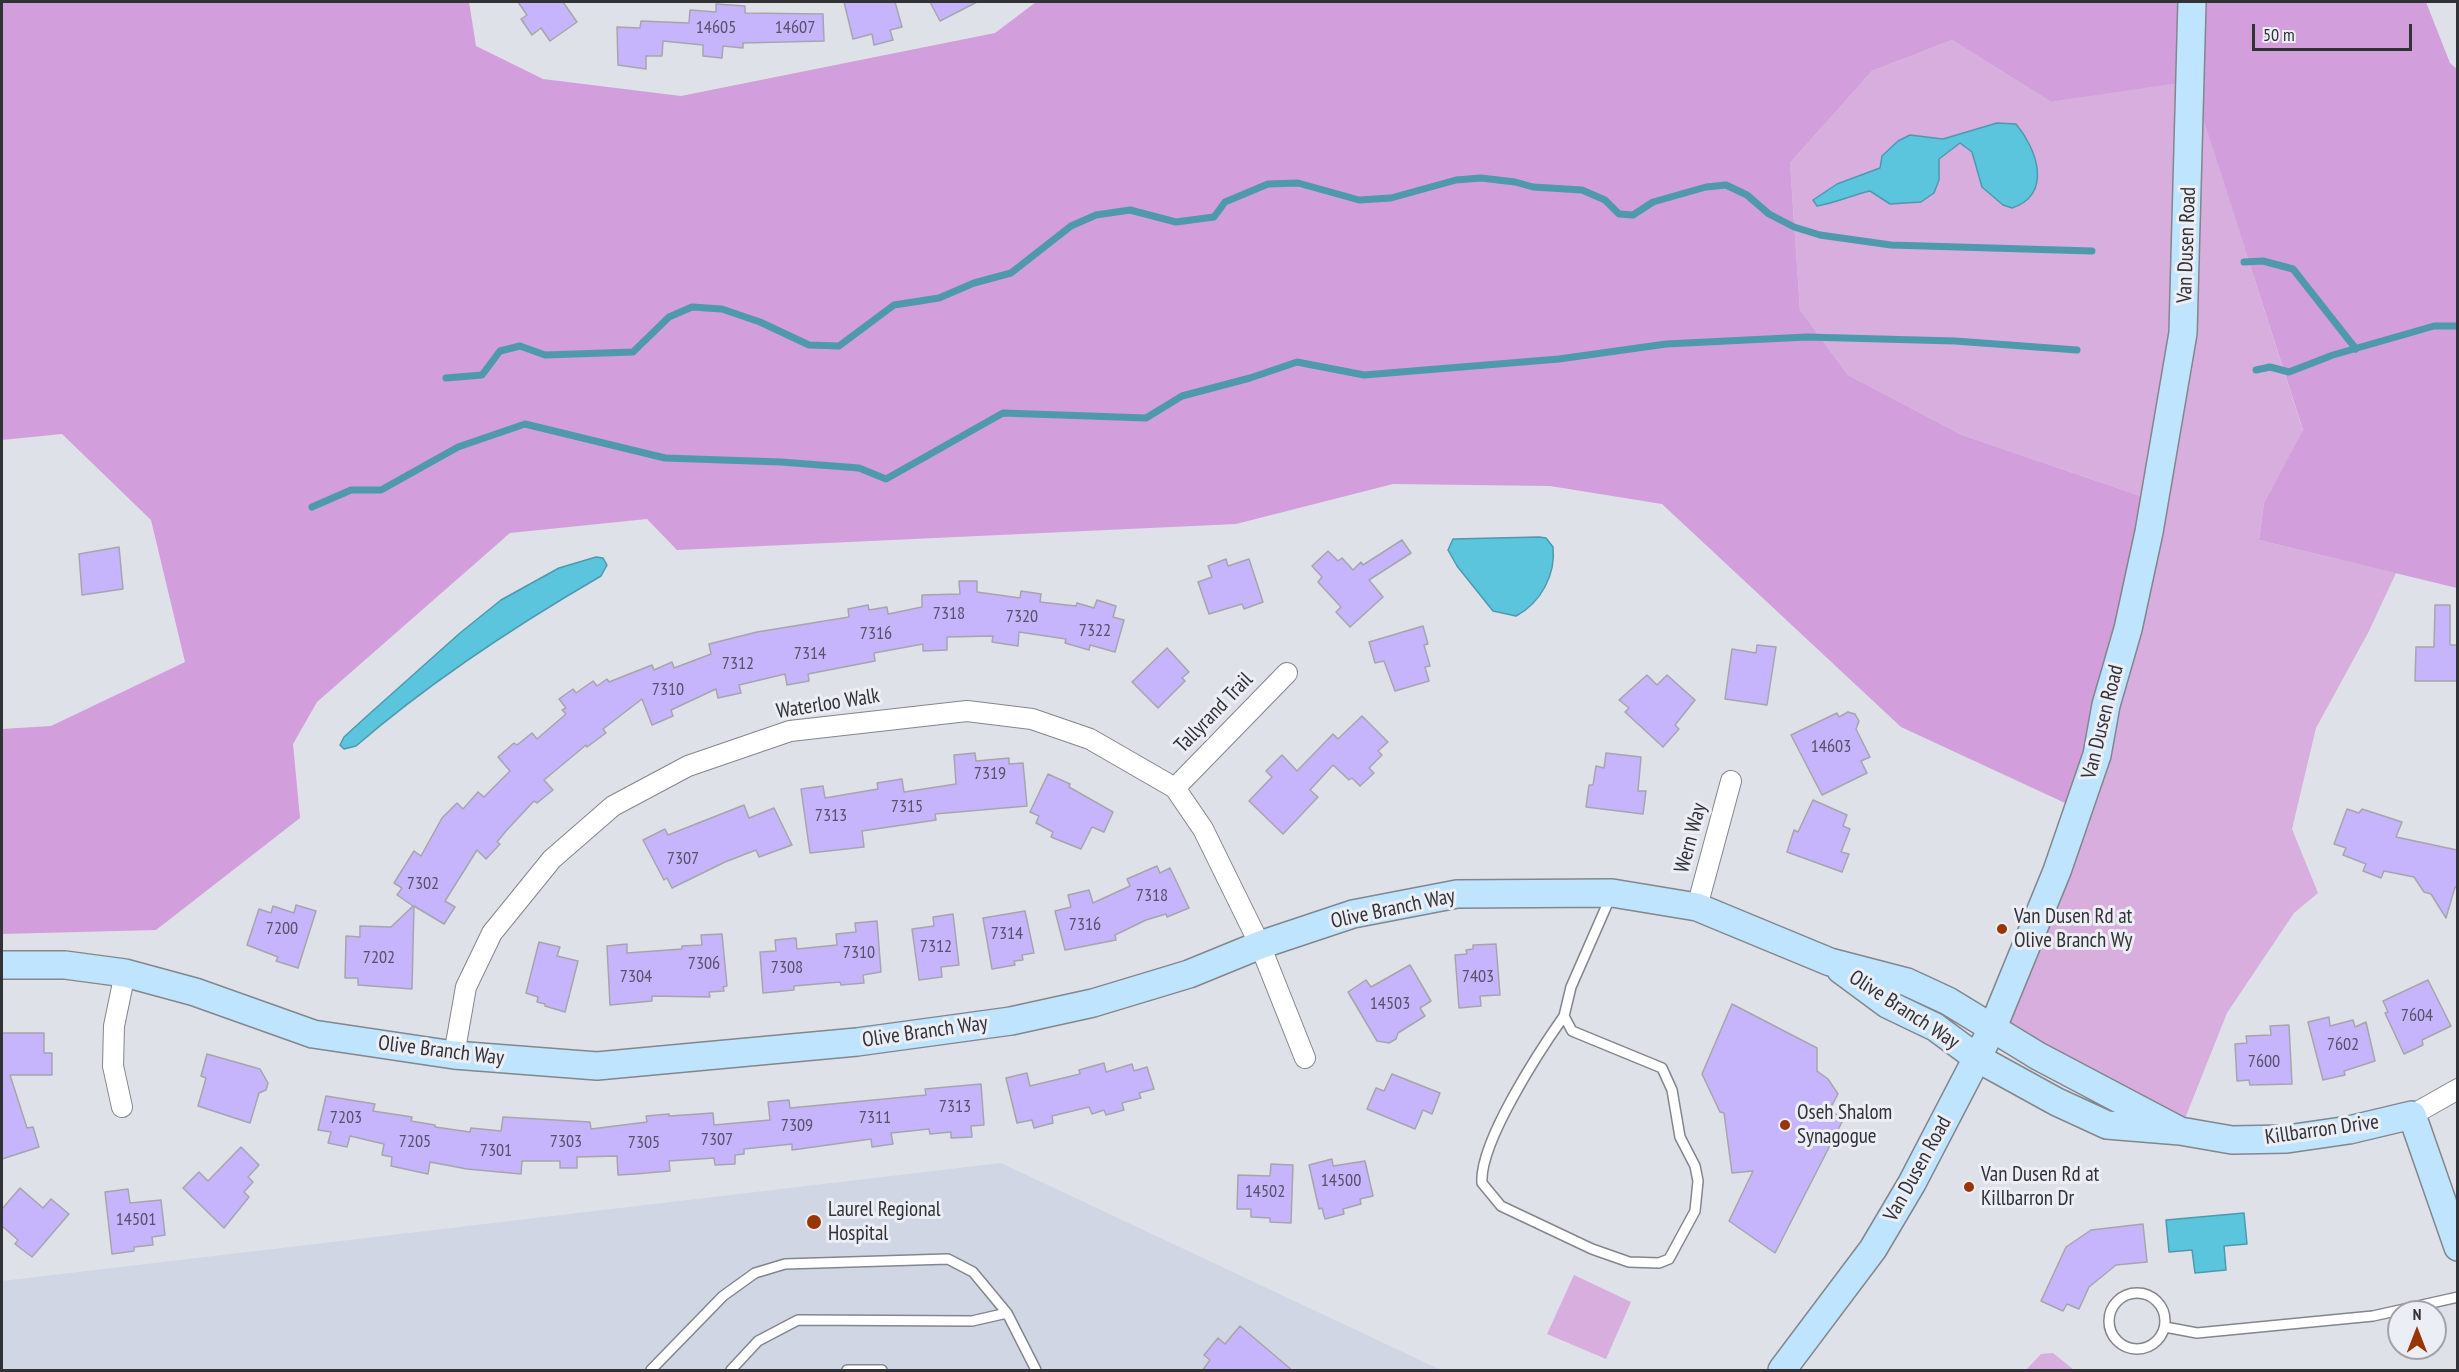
<!DOCTYPE html>
<style>
body{margin:0}
#map{position:relative;width:2459px;height:1372px;overflow:hidden;background:#dee1e8;font-family:"PT Sans Narrow",sans-serif}
canvas{display:block}
.frame{position:absolute;inset:0;border:3px solid #313235;pointer-events:none}
.north{position:absolute;left:2387px;top:1300px;width:60px;height:60px;box-sizing:border-box;background:#eceef6;border:2px solid #a1a3a9;border-radius:50%;rotate:0deg;font-size:16px;font-weight:700;line-height:24px;text-align:center;color:#313235}
.north::after{content:'';display:block;margin:auto;width:21px;height:27px;background:#993500;clip-path:polygon(50% 0,100% 100%,50% 72%,0 100%)}
.scale{position:absolute;left:2252px;top:24px;width:160px;height:27px;box-sizing:border-box;border:3px solid #313235;border-top:0;padding-left:8px;font-size:18px;line-height:21px;white-space:nowrap;color:#313235;-webkit-text-stroke:4px #eceef6;paint-order:stroke}
</style>
<div id="map">
<canvas width="2459" height="1372"></canvas>
<div class="frame"></div>
<div class="north">N</div>
<div class="scale">50 m</div>
</div>
<script>
const c = document.querySelector('canvas').getContext('2d');
c.lineJoin = 'round';
function fillPath(path, color) {
  c.fillStyle = color;
  c.fill(path, 'evenodd');
}
function strokePath(path, color, width, dash) {
  c.strokeStyle = color;
  c.lineWidth = width;
  c.lineCap = dash ? 'butt' : 'round';
  c.setLineDash(dash || []);
  c.stroke(path);
}
function drawText(font, color, halo, rows, align = 'center') {
  c.font = font + ' "PT Sans Narrow",sans-serif';
  c.lineWidth = 6;
  c.setLineDash([]);
  c.textBaseline = 'middle';
  c.strokeStyle = halo;
  c.fillStyle = color;
  for (const [text, x, y, turn = 0] of rows) {
    c.save();
    c.translate(x, y);
    c.rotate((+turn || 0) * Math.PI / 180);
    c.textAlign = isNaN(turn) ? turn : align;
    if (halo) c.strokeText(text, 0, 0);
    c.fillText(text, 0, 0);
    c.restore();
  }
}
fillPath(new Path2D(`
 M1001,1163L1441,1370H2V1281Z`), '#d0d6e3');
fillPath(new Path2D(`
 M1952,40L2051,102L2191,80L2303,431L2264,503L2259,540L2396,573L2368,633L2316,728L2292,829L2318,893L2294,913L2227,1013L2180,1131L1993,1027L2057,871L2155,501L1962,435L1848,375L1800,310L1790,163L1872,71Z
 M1574,1275L1631,1302L1606,1359L1547,1334Z
 M2053,1353L2074,1370H2026L2041,1354Z`), '#d7aede');
fillPath(new Path2D(`
 M2,2H469L476,46L543,79L681,96L995,33L1036,2H2426L2450,63L2457,69V588L2259,540L2264,503L2303,430L2191,81L2051,102L1952,40L1872,71L1790,163L1800,310L1848,375L1962,435L2155,501L2078,809L1901,727L1662,504L1550,486L1393,484L1236,524L677,550L647,519L510,533L317,702L293,744L300,818L156,930L2,934V729L51,726L185,662L151,520L62,434L2,440Z`), '#d39edc');
const water = new Path2D(`
 M1997,123L2016,124C2037,149 2053,194 2012,208L2003,205L1982,187L1972,152L1960,143L1939,159V180L1934,193L1921,202L1890,204L1870,191C1852,195 1836,203 1817,206L1813,200L1837,184L1880,168L1882,156L1898,141L1910,135L1943,139Z
 M1539,537L1546,538L1553,547C1556,574 1541,603 1516,616L1493,611L1457,566L1448,550L1453,539Z
 M596,557L603,558L607,565L601,576C515,626 431,681 356,746L344,749L340,745L344,737L367,716L460,633L501,600L559,568Z
 M2244,1213L2247,1244L2224,1246L2226,1270L2195,1273L2192,1250L2169,1252L2166,1220Z`);
fillPath(water, '#5bc5de');
strokePath(water, '#4e99ab', 1.5);
strokePath(new Path2D(`
 M2244,262L2263,261L2293,269L2356,349
 M2256,370L2270,367L2289,372L2333,355L2434,326H2458
 M446,378L482,375L500,351L520,346L545,355L633,352L669,317L692,307L722,309L760,322L809,345L839,346L894,305L939,298L974,283L1011,273L1071,226L1096,215L1130,210L1176,222L1214,217L1225,202L1268,184L1298,183L1359,200L1391,198L1456,180L1481,178L1515,182L1533,187L1582,190L1605,200L1619,214L1633,215L1653,202L1706,187L1726,185L1747,195L1769,214L1794,227L1820,235L1891,245L2092,251
 M312,507L351,490H381L458,447L525,424L665,458L781,462L859,468L886,479L1003,413L1146,418L1182,396L1250,378L1297,362L1364,375L1559,359L1666,344L1807,337L1955,341L2077,350`), '#4e99ab', 7);
const building = new Path2D(`
 M518,2H563L577,22L550,41L541,28L532,35L521,19L527,15Z
 M844,2H895L902,27L890,30L893,40L874,45L872,34L853,39Z
 M930,2H977L940,21Z
 M716,4L745,6V13L823,14L824,41L743,43V48L723,46L722,58L703,56V45L663,41L662,56H646V69L618,65L617,27L640,28L641,21L689,23L690,10L716,12Z
 M1402,540L1411,553L1369,580L1383,597L1350,627L1336,612L1341,607L1318,582L1322,577L1312,566L1328,551L1338,561L1342,558L1353,570L1361,562L1363,565Z
 M119,547L123,589L82,595L79,554Z
 M1226,559L1228,566L1249,559L1263,602L1244,609L1242,604L1209,614L1198,582L1212,577L1208,566Z
 M959,581H977V592L1020,598L1021,591L1041,594L1040,602L1076,606L1077,603L1094,608L1097,600L1116,606L1113,617L1124,620L1115,652L1090,645L1089,650L1065,643L1066,639L1019,632L1018,646L992,642L993,636L947,637V650L923,651V644L874,653L875,661L808,674L809,681L787,685L785,674L739,685L741,693L718,698L716,689L671,710L673,716L652,725L642,699L603,729L606,733L587,747L586,745L544,780L553,790L537,803L534,801L506,831L497,842L500,844L486,859L477,850L445,901L455,907L444,924L414,906L412,989L358,985V978H345L346,936L360,937V926L391,927L413,906L397,895L402,888L394,883L414,851L421,856L442,818L457,803L463,809L478,792L484,797L510,771L498,757L514,743L517,745L532,733L537,739L566,714L562,710L566,708L559,699L573,689L576,693L593,681L597,686L607,679L609,682L652,665L654,670L672,662L674,668L711,654L709,644L757,632L849,617L848,609L868,605L869,610L887,607L888,614L922,607V595L960,594Z
 M2435,605H2450V645H2457V681H2415L2416,647H2434Z
 M1423,626L1428,644L1424,645L1430,666L1425,667L1429,681L1395,691L1384,661L1375,663L1369,642Z
 M1757,645L1776,647L1767,705L1725,699L1732,649L1756,653Z
 M1167,648L1189,672L1182,678L1185,681L1158,708L1132,682Z
 M1647,675L1657,685L1667,675L1695,700L1675,725L1679,729L1663,747L1625,712L1629,708L1619,700Z
 M1848,712L1855,714L1859,721L1856,729L1870,757L1861,761L1867,773L1822,795L1791,735L1837,713L1839,717Z
 M1362,716L1388,742L1378,751L1382,755L1369,768L1374,773L1360,786L1352,778L1349,780L1333,765L1310,790L1318,797L1283,834L1249,801L1272,777L1266,771L1282,755L1297,771L1333,734L1338,739Z
 M975,753L976,761L1009,758V764L1023,763L1027,806L935,814L936,820L862,831L864,847L810,853L801,789L823,786L825,798L878,789L877,783L902,779L904,792L956,784L954,755Z
 M1606,753L1641,757L1638,791H1646L1643,814L1586,807L1589,785H1593L1596,766L1604,768Z
 M1048,774L1070,784L1069,787L1113,812L1104,832L1092,827L1081,849L1051,837L1053,832L1036,823L1039,816L1030,812Z
 M1813,800L1847,815L1843,826L1850,829L1841,852L1849,854L1842,872L1787,852L1794,830L1798,832Z
 M744,805L749,818L774,808L792,845L759,857L756,850L725,862L672,888L667,878L664,880L643,840L665,829L668,835Z
 M2347,809L2359,813L2362,809L2402,822L2396,837L2457,850V888L2455,887L2446,918L2431,894L2424,892L2414,877L2384,871L2381,878L2363,871L2366,864L2343,855L2346,848L2334,844Z
 M1157,866L1160,873L1170,868L1189,908L1167,917L1166,914L1146,920L1115,935L1116,940L1065,950L1055,911L1071,907L1068,895L1089,890L1093,903L1130,886L1127,879Z
 M296,905L316,911L298,968L276,961L278,957L247,945L259,909L271,913L273,906L294,913Z
 M1025,911L1034,953L1022,955L1023,960L1014,961L1015,965L992,969L983,918Z
 M953,914L959,965L941,967L942,977L919,980L912,929L934,926L933,917Z
 M877,921L881,972L863,975L864,983L841,985L840,982L794,986V990L763,993L760,952L776,951L775,940L796,938L797,949L837,945L836,934L856,932L855,923Z
 M722,934L727,986L723,987L724,991L709,992L710,997L652,996V1001L610,1005L607,946L627,944V953L682,949V946L702,945L701,935Z
 M539,942L560,947L557,956L578,961L565,1012L545,1006V1004L537,1002L538,997L526,993Z
 M1496,944L1500,995L1480,996L1481,1006L1459,1008L1455,955L1467,954L1466,950L1473,949V945Z
 M1410,965L1431,1001L1420,1008L1425,1016L1398,1033L1396,1039L1389,1043L1377,1041L1348,992L1366,980L1371,987Z
 M2428,980L2451,1026L2422,1040L2423,1045L2404,1054L2385,1013L2388,1012L2383,1001Z
 M1732,1004L1817,1048V1071L1828,1079L1838,1094L1830,1109L1843,1120L1775,1253L1729,1221L1753,1171L1732,1173L1724,1113L1720,1112L1702,1074Z
 M2329,1017L2330,1026L2353,1020L2355,1027L2366,1022L2375,1061L2344,1071L2345,1075L2323,1080L2308,1022Z
 M2289,1025L2292,1084L2250,1085L2249,1080L2237,1081L2235,1044L2247,1043L2246,1036L2271,1035L2270,1026Z
 M2,1033H44V1053H52V1075H10L27,1128L33,1127L39,1147L2,1159Z
 M207,1054L260,1069L268,1083L266,1090L259,1093L250,1123L198,1106L206,1078L201,1076Z
 M1104,1063L1106,1072L1132,1064L1134,1071L1147,1067L1154,1089L1139,1093L1141,1098L1122,1103L1124,1110L1106,1115L1104,1110L1092,1114L1089,1107L1052,1116L1053,1123L1034,1128L1032,1120L1017,1123L1006,1078L1027,1073L1030,1086L1080,1074L1079,1070Z
 M1392,1074L1440,1093L1432,1114L1423,1110L1415,1129L1367,1109L1376,1088L1384,1091Z
 M981,1084L984,1125L971,1126L972,1137L951,1138V1132L930,1134L929,1129L891,1133L893,1144L872,1147L871,1139L792,1150V1144L744,1149V1154L735,1155V1164L715,1165L714,1158L669,1161L670,1171L635,1174L618,1175L617,1156L577,1157V1168H560V1161H522L521,1174L467,1169L430,1162L428,1174L391,1166L392,1157L382,1155L384,1144L350,1136L347,1147L328,1143L331,1132L318,1130L326,1096L375,1104L373,1111L412,1117L411,1121L435,1125V1127L470,1132L471,1128L501,1131L503,1117L590,1122L591,1129L647,1122L646,1116L669,1114V1116L713,1113L714,1125L770,1120L768,1102L789,1100L790,1108L926,1095L925,1089Z
 M241,1147L259,1165L248,1177L253,1182L244,1192L249,1197L224,1228L183,1188L199,1172L208,1181Z
 M1332,1159L1333,1166L1365,1161L1373,1196L1360,1199L1361,1204L1343,1209L1344,1214L1325,1219L1322,1208L1319,1209L1309,1165Z
 M1271,1164L1293,1165L1291,1223L1270,1222V1218L1251,1217V1209H1237L1238,1175L1270,1176Z
 M20,1188L43,1208L51,1199L69,1214L32,1257L15,1244L18,1240L2,1226V1209Z
 M128,1189L130,1203L161,1200L165,1235L152,1237L153,1245L134,1247V1251L112,1254L105,1192Z
 M2143,1224L2147,1262L2116,1265L2089,1287L2079,1309L2067,1304L2063,1311L2041,1301L2066,1247L2091,1230Z
 M1240,1326L1293,1371H1202L1210,1360L1204,1355L1218,1338L1225,1344Z`);
fillPath(building, '#c6b4fd');
strokePath(building, '#a7a5ac', 1.5);
const lane = new Path2D(`
 M1564,1016L1572,1031L1662,1068L1672,1090L1680,1137L1695,1166L1698,1181L1695,1211L1669,1259L1659,1263L1629,1262L1592,1249L1501,1206L1482,1183C1479,1143 1540,1050 1564,1016Z
 M1564,1016L1571,987L1610,898
 M2109 1321a28 28 0 1 1 56 0a28 28 0 1 1-56 0Z
 M2165,1327L2197,1333L2373,1316L2458,1297
 M651,1370L723,1296L755,1273L785,1264L948,1259L973,1272L1007,1313L1036,1370
 M731,1370L758,1341L798,1320L972,1321L1007,1313
 M847,1370H882`);
const street = new Path2D(`
 M1175,788L1287,673
 M1697,907L1731,781
 M454,1055L466,987L492,933L552,859L613,806L688,766L790,731L967,711L1032,719L1090,739L1175,788L1203,829L1260,945L1305,1058
 M122,1107L113,1066L114,1026L125,973
 M2412,1115L2458,1089`);
const secondary = new Path2D(`
 M2,965H65L125,973L195,992L313,1034L454,1055L597,1066L857,1042L1011,1021L1093,1003L1189,974L1260,945L1353,914L1457,894L1612,893L1697,907L1830,962L1907,982L1948,1001L2038,1056L2180,1131
 M1841,970L1887,1004L1935,1027L1977,1058L2057,1102L2107,1125L2180,1131L2232,1140L2287,1139L2349,1130L2412,1115L2458,1247
 M1782,1370L1873,1249L1912,1183L1977,1058L1993,1027L2057,871L2097,755L2106,705L2128,629L2149,532L2183,333L2192,2`);
strokePath(lane, '#83868d', 12);
strokePath(street, '#83868d', 22);
strokePath(secondary, '#83868d', 30);
strokePath(lane, '#fff', 9);
strokePath(street, '#fff', 20);
strokePath(secondary, '#bee5fd', 27);
for (const [x, y, r, color] of [
 [2002,929,6,"#993500"],
 [1785,1125,6,"#993500"],
 [1969,1187,6,"#993500"],
 [814,1222,8,"#993500"]
]) {
  const dot = new Path2D();
  dot.arc(x, y, r, 0, 2 * Math.PI);
  c.fillStyle = color;
  c.fill(dot);
  strokePath(dot, '#eceef6', 2);
}
drawText('18px', '#565267', null, [
 ["14605",716,28],
 ["14607",795,28],
 ["7318",949,614],
 ["7320",1022,617],
 ["7322",1095,631],
 ["7316",876,634],
 ["7314",810,654],
 ["7312",738,664],
 ["7310",668,690],
 ["14603",1831,747],
 ["7319",990,774],
 ["7315",907,807],
 ["7313",831,816],
 ["7307",683,859],
 ["7302",423,884],
 ["7318",1152,896],
 ["7316",1085,925],
 ["7200",282,929],
 ["7314",1007,934],
 ["7312",936,947],
 ["7310",859,953],
 ["7202",379,958],
 ["7306",704,964],
 ["7308",787,968],
 ["7304",636,977],
 ["7403",1478,977],
 ["14503",1390,1004],
 ["7604",2417,1016],
 ["7602",2343,1045],
 ["7600",2264,1062],
 ["7313",955,1107],
 ["7203",346,1118],
 ["7311",875,1118],
 ["7309",797,1126],
 ["7307",717,1140],
 ["7205",415,1142],
 ["7303",566,1142],
 ["7305",644,1143],
 ["7301",496,1151],
 ["14500",1341,1181],
 ["14502",1265,1192],
 ["14501",136,1220]
]);
drawText('21px', '#313235', '#eceef6', [
 ["Van Dusen Road",2187,245,-88],
 ["Waterloo Walk",828,704,-9],
 ["Tallyrand Trail",1214,713,-46],
 ["Van Dusen Road",2103,722,-76],
 ["Wern Way",1691,838,-75],
 ["Olive Branch Way",1393,909,-12],
 ["Olive Branch Way",1904,1010,33],
 ["Olive Branch Way",925,1032,-8],
 ["Olive Branch Way",441,1051,7],
 ["Killbarron Drive",2322,1130,-8],
 ["Van Dusen Road",1918,1169,-61]
]);
drawText('21px', '#313235', '#eceef6', [
 ["Van Dusen Rd at",2014,917],
 ["Olive Branch Wy",2014,941],
 ["Oseh Shalom",1797,1113],
 ["Synagogue",1797,1137],
 ["Van Dusen Rd at",1981,1175],
 ["Killbarron Dr",1981,1199],
 ["Laurel Regional",828,1210],
 ["Hospital",828,1234]
], 'left');
</script>
